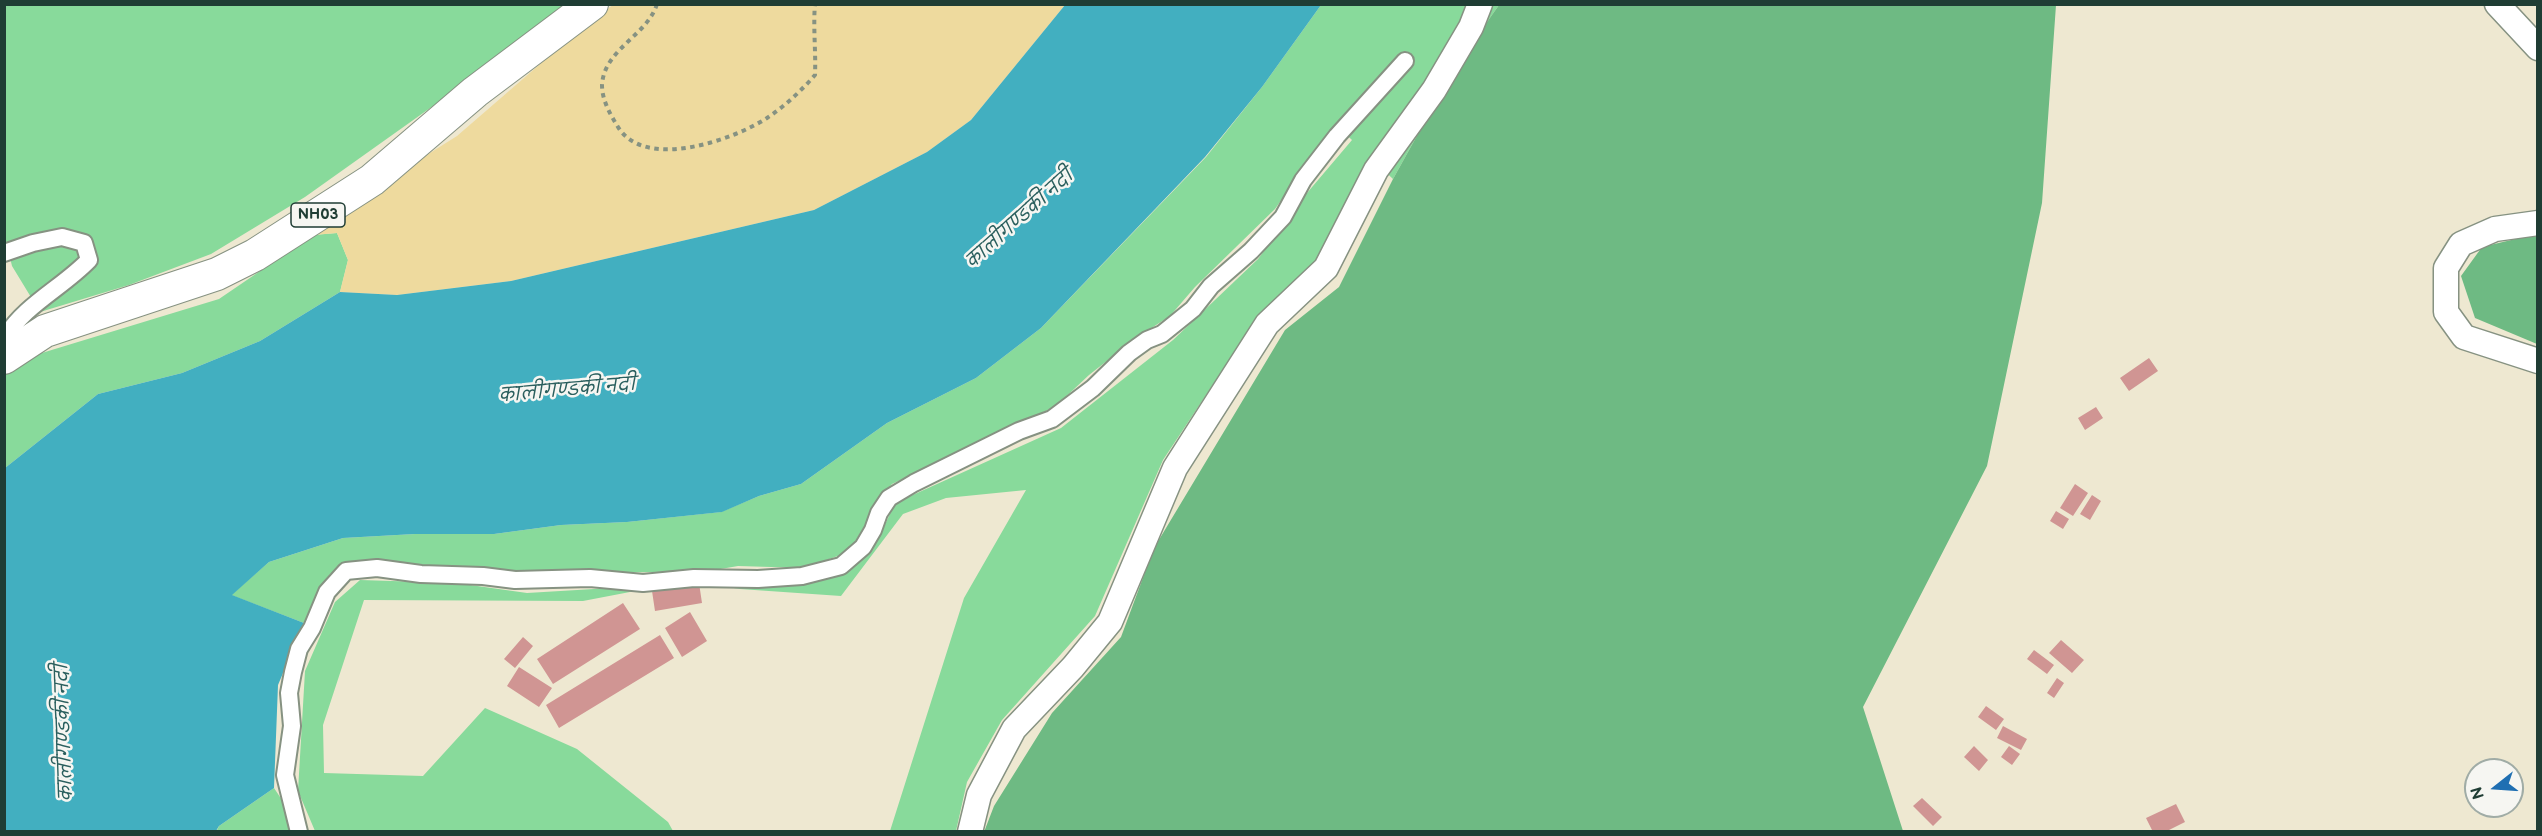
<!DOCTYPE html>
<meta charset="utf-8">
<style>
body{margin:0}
#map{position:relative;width:2542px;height:836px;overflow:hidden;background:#eee8d1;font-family:"Balsamiq Sans",sans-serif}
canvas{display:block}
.frame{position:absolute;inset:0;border:6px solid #1f3d34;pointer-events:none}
.north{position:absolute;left:2464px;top:758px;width:60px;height:60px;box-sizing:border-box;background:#f6f6f2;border:2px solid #a0aca6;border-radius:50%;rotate:253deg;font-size:16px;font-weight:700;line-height:24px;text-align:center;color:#1f3d34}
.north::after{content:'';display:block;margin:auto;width:21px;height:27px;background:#1f6fb2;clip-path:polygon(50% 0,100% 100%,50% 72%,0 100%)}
</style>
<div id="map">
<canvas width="2542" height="836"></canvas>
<div class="frame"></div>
<div class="north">N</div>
</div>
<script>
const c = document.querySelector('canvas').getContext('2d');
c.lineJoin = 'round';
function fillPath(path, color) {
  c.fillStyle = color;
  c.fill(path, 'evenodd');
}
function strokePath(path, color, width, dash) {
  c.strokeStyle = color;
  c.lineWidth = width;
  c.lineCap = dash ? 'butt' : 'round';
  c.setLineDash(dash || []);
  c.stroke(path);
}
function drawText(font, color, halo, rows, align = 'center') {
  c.font = font + ' "Balsamiq Sans","Playpen Sans Deva",sans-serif';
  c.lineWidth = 5;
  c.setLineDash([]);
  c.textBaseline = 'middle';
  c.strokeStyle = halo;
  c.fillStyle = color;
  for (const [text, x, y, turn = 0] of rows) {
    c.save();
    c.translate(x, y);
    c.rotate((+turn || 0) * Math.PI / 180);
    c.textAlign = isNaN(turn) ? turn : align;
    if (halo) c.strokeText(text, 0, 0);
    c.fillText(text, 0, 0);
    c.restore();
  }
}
fillPath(new Path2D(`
 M4,5H575L305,197L211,254L129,285L40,312L12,266L5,237Z
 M1321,5H1499L1454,69L1393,179L1374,161L1322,260L1261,312L1163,460L1095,616L1002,720L967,782L956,831H890L964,598L1026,490L946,498L903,514L841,596L740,589L695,582L656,587L583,601L364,600L323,725L324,773L423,776L485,708L577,749L668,822L673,831H315L298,791L305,671L335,602L360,580L456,583L527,593L644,586L695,580L803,579L844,570L881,533L895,503L1061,428L1173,340L1258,259L1307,193L1352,140L1335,124L1275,209L1195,287L1170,316L1136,338L1089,375L1056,406L892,484L874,505L865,525L849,552L804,568L738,566L709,571L543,574L349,563L330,574L304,623L231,595L269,562L343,538L415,534H494L561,525L627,522L721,512L759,496L801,484L887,423L976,378L1041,328L1206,157L1262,87Z
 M337,233L348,260L340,292L260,341L182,373L98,394L5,468L4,376L32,356L219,299L313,235Z
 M274,788L284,803L293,832H216L219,826Z`), '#88da9b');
fillPath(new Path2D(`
 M1499,5H2056L2042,203L1987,466L1863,707L1903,831L984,832L994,806L1052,713L1121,637L1154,548L1285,330L1339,287L1393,179L1454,69Z
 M2532,235L2537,237V344L2475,318L2461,276L2482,247Z`), '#6eba83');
fillPath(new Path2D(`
 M613,5H1065L971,120L927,152L814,210L511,281L397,295L340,292L348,260L337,233L313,235L395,175L457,136L591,20Z`), '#eeda9e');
fillPath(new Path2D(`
 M1065,5H1321L1262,87L1205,157L1041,328L976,378L887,423L801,484L759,496L722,512L627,522L561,525L494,534H415L343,538L269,562L232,595L304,623L278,685L274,788L219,826L216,831L5,832V468L98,394L182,373L260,341L340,292L397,295L511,281L814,210L927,152L971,120Z`), '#42afc0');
fillPath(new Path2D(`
 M2149,358L2158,371L2129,391L2120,378Z
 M2096,407L2103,418L2085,430L2078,418Z
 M2075,484L2088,493L2073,516L2060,508Z
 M2092,495L2101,501L2090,520L2080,514Z
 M2056,511L2069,519L2063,529L2050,521Z
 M699,583L702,603L655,611L652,591Z
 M623,603L640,629L553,684L537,659Z
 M690,612L707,641L682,657L665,628Z
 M660,635L674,658L559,728L546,705Z
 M523,637L533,646L515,668L504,659Z
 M2061,640L2084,660L2072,673L2049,653Z
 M2034,650L2054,665L2047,674L2027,659Z
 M519,667L552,688L539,707L507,686Z
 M2057,678L2064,683L2054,698L2047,693Z
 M1986,706L2004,719L1996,730L1978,717Z
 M2003,726L2027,739L2021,750L1997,738Z
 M1974,746L1988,760L1979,771L1964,757Z
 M2009,746L2020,754L2012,765L2001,757Z
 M1922,798L1942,817L1933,826L1913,806Z
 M2176,804L2185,822L2165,832H2153L2146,818Z`), '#d09593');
const street = new Path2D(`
 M4,253L33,243L62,237L84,243L89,260C62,288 24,305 4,339
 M299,832L285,775L292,726L289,693L293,672L299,649L312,628L327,592L346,571L377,568L421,574L483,576L515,580L590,578L643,583L694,578L758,579L802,576L841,566L863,547L873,530L879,513L889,498L914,483L1019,431L1052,419L1093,388L1129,353L1147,340L1162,334L1193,309L1211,286L1251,251L1283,217L1303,180L1337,136L1405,61`);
const secondary = new Path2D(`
 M2497,4L2538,48
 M2538,223L2495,229L2461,244L2446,268V312L2464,337L2538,361
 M970,832L979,795L1014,729L1073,667L1110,622L1175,468L1267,324L1326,268L1376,170L1434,90L1471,27L1480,4`);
const highway = new Path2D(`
 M4,358L45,331L217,274L255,255L372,180L475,92L592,4`);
strokePath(street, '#869282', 20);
strokePath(secondary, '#869282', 27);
strokePath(highway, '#869282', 34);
strokePath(new Path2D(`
 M657,4C647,36 604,49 602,85C602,100 610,114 618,127C645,171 733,140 767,118C785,106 801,91 815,75C816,52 813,28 815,4`), '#869282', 4, [4.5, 4.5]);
strokePath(street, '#fff', 16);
strokePath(secondary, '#fff', 24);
strokePath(highway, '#fff', 32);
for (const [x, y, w] of [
 [318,215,54]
]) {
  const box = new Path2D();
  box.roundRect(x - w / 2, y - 12, w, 24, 4.5);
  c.fillStyle = '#f6f6f2';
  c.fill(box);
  strokePath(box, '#1f3d34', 1.5);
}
drawText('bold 15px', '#1f3d34', null, [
 ["NH03",318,215]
]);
drawText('italic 18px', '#2a5f5e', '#f6f6f2', [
 ["कालीगण्डकी नदी",1020,220,-42],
 ["कालीगण्डकी नदी",567,391,-5],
 ["कालीगण्डकी नदी",65,733,-92]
]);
</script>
